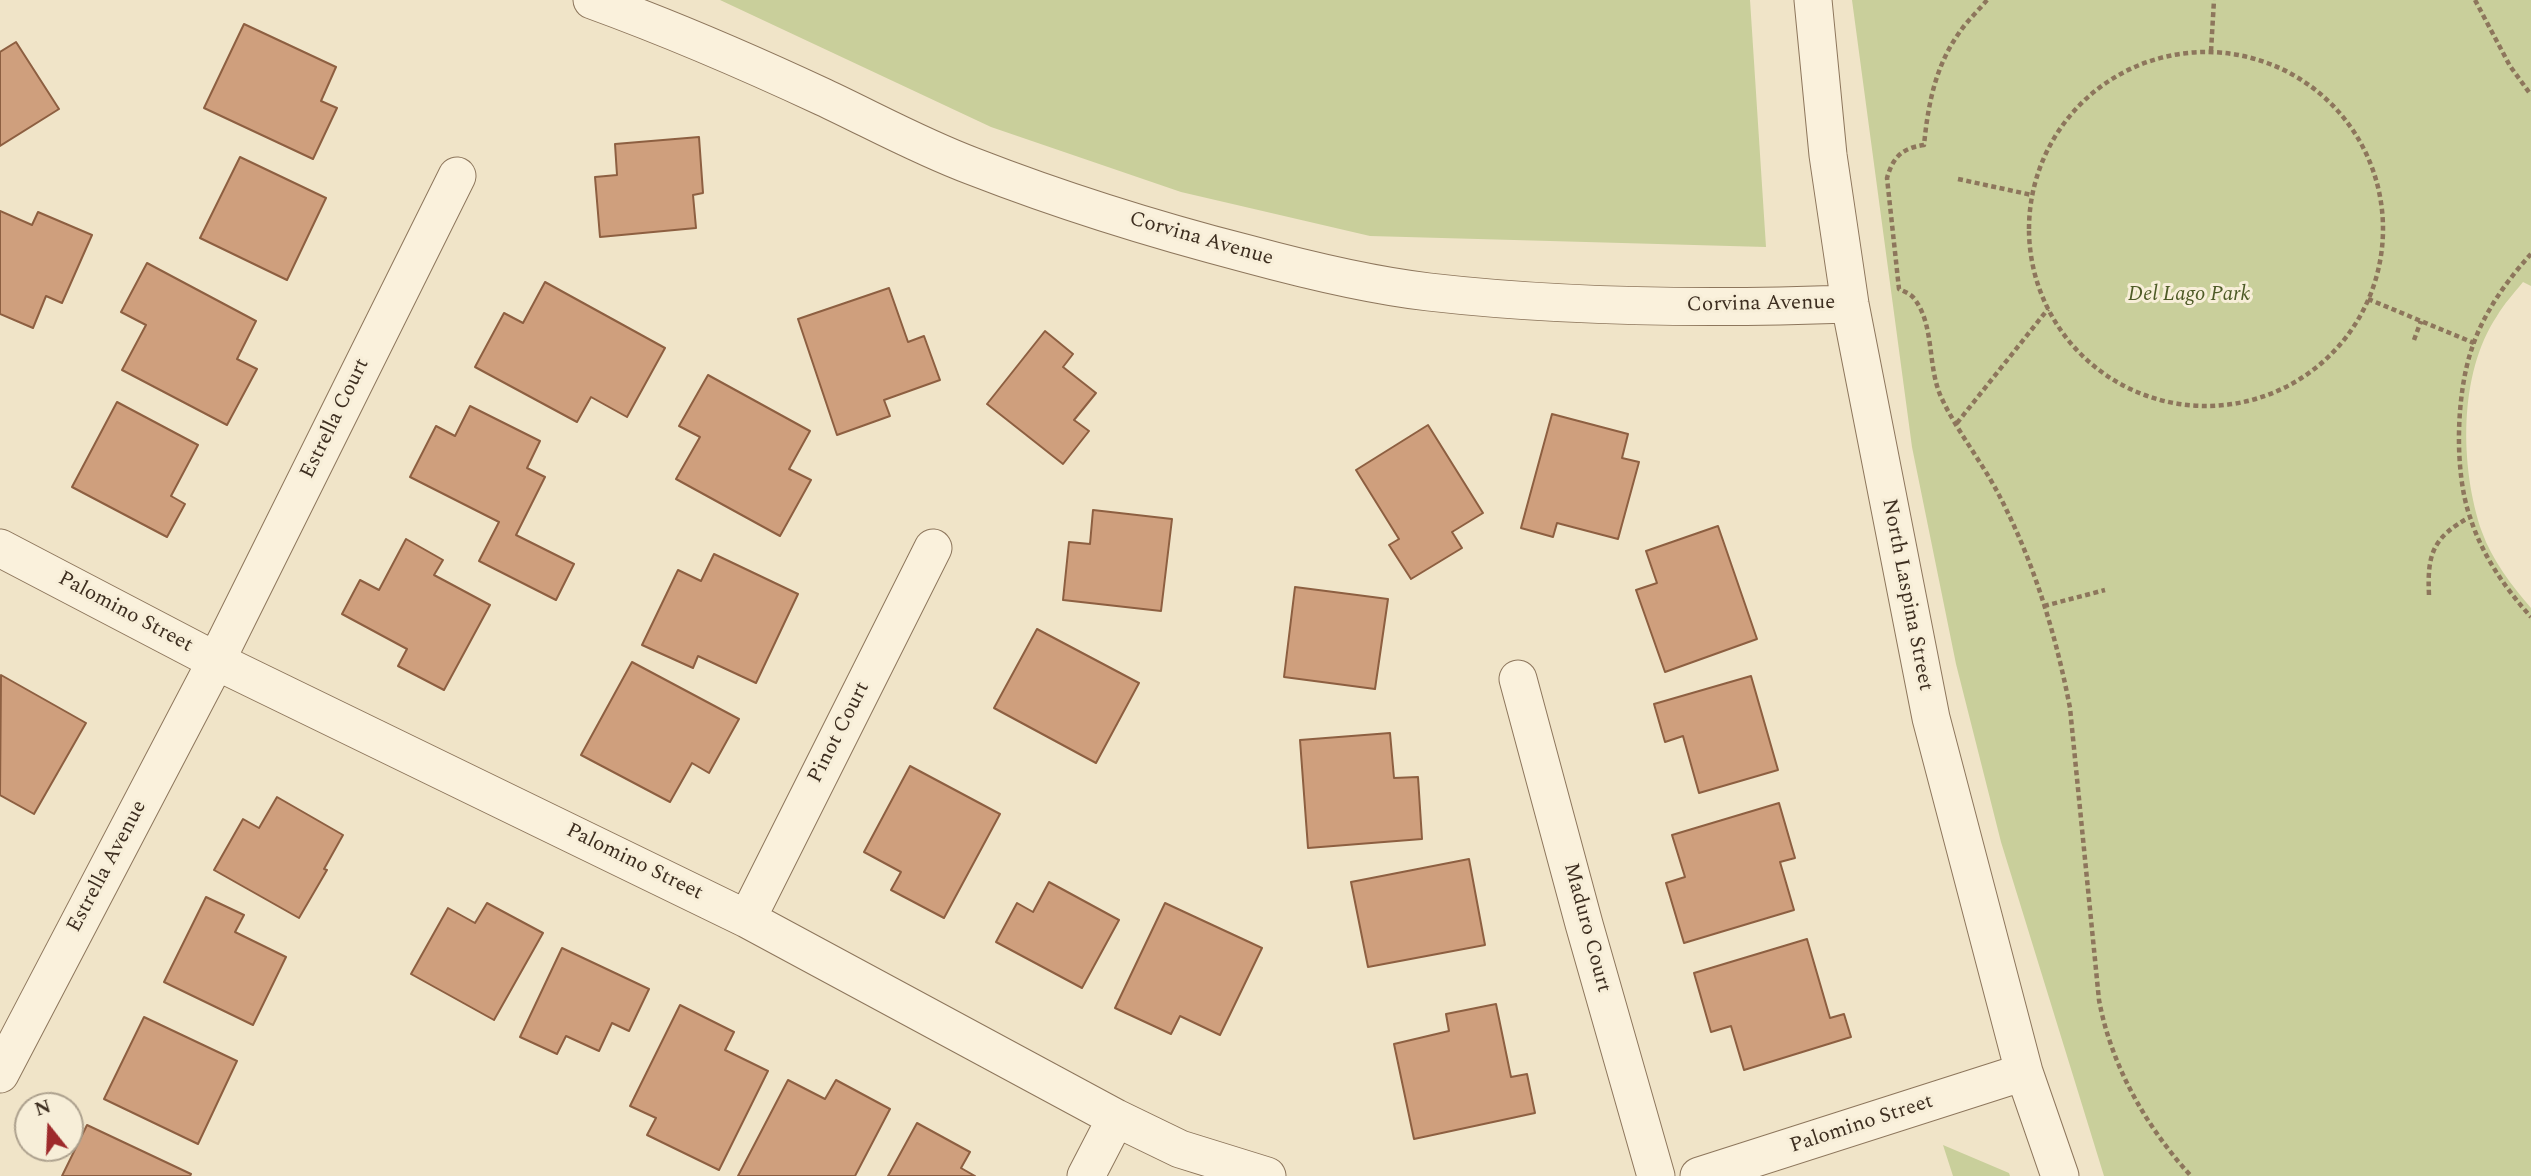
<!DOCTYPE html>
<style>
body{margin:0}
#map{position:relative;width:2531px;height:1176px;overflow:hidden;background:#f0e4c8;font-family:Spectral,serif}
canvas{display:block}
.north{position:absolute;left:14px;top:1092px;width:70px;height:70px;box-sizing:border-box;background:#f7eed8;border:2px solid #ada18e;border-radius:50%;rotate:342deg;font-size:19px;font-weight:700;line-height:28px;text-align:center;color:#3d2e20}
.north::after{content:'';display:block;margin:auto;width:24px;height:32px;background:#9e2a2b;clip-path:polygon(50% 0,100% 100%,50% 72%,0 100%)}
</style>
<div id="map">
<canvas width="2531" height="1176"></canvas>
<div class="north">N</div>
</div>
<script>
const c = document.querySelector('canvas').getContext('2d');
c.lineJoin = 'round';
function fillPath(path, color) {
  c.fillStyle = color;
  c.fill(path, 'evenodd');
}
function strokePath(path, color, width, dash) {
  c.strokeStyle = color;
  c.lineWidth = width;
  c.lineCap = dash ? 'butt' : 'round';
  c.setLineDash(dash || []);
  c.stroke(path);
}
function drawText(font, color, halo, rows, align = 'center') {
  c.font = font + ' Spectral,serif';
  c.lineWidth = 6;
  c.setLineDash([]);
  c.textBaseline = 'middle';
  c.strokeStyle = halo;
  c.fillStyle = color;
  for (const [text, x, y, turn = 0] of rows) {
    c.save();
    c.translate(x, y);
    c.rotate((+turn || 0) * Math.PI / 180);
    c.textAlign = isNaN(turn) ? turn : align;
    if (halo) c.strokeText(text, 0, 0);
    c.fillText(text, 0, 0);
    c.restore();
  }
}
fillPath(new Path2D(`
 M720,0H1750L1766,247L1370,236L1181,192L991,127Z
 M1852,0H2531V286L2523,282C2514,293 2504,304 2497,316C2458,374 2460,468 2482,532C2492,560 2512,586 2531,608V1176H2104L2001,842L1956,664L1912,447Z
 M1943,1145L2009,1173L2010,1176H1953Z`), '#c9cf9b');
const building = new Path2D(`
 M244,24L336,67L321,101L337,108L313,159L204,108Z
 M16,42L59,109L0,146V52Z
 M699,137L703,193L693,195L696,228L600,237L595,177L617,175L615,144Z
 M240,157L326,198L287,280L200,238Z
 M0,211L32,225L38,212L92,235L62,303L46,296L33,328L0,314Z
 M147,263L256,321L237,359L257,369L227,425L122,370L146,325L121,312Z
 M545,282L665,348L627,417L591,397L577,422L475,367L504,313L523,323Z
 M889,288L908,342L924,336L940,380L884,400L890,416L837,435L798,319Z
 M1045,331L1073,354L1063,367L1096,393L1074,420L1089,431L1063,464L987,404Z
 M708,375L810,431L789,469L811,480L780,536L676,479L700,437L679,426Z
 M117,402L198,445L171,496L185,504L167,537L72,487Z
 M470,406L540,441L527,468L545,477L516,535L574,564L556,600L479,561L499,522L410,477L436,426L455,436Z
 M1552,414L1628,434L1622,458L1639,462L1618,539L1557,523L1553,537L1521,528Z
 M1428,425L1483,513L1452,532L1462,548L1411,579L1389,545L1399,539L1356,470Z
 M1093,510L1172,519L1161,611L1063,600L1069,542L1090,544Z
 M1718,526L1757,639L1665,672L1636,590L1657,583L1646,551Z
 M406,539L443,560L434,575L490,605L444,690L398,666L407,649L342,614L360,580L379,590Z
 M714,554L798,594L756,683L698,656L693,668L642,645L678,570L701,581Z
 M1295,587L1388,599L1375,689L1284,677Z
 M1037,629L1139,683L1096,763L994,708Z
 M632,662L739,719L709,773L692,763L670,802L581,755Z
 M1,675L86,723L34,814L0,795Z
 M1751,676L1778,770L1699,793L1683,736L1665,742L1654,704Z
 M1390,733L1394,778L1418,777L1422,839L1308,848L1300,740Z
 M910,766L1000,814L944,918L891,890L901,872L864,852Z
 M277,797L343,835L324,869L327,870L299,918L214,870L243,819L259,828Z
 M1779,803L1795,858L1780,862L1794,910L1684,943L1666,883L1685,877L1672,835Z
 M1469,859L1485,945L1368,967L1351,882Z
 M1049,882L1119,920L1082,988L996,942L1017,903L1033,912Z
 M206,897L244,915L235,932L286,957L253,1025L164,982Z
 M487,903L543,933L494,1020L411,974L448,908L475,923Z
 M1165,903L1262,948L1220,1035L1180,1016L1171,1034L1115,1008Z
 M1807,939L1830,1018L1844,1014L1851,1037L1744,1070L1731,1026L1711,1032L1694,973Z
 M562,948L649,989L629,1031L612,1023L599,1051L566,1036L557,1054L520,1037Z
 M1496,1004L1511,1077L1527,1074L1535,1113L1414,1139L1394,1044L1449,1031L1446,1014Z
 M680,1005L734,1032L725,1050L768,1071L719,1170L647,1135L656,1118L630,1106Z
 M144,1017L237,1061L198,1144L104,1099Z
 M788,1080L825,1099L836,1080L890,1109L855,1176H738Z
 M917,1123L970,1152L961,1168L975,1176H888Z
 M87,1125L191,1174L190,1176H62Z`);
fillPath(building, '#cf9f7d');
strokePath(building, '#8d5f41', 2);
const street = new Path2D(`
 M592,0C669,28 748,62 823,97C872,120 921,147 972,166C1062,201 1155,230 1248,254C1307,270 1368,285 1429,292C1568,308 1710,309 1850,304
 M1813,0L1828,155L1850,304L1931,718L2024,1072L2060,1176
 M0,548L216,661L747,919L1116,1118L1180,1149L1267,1176
 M1518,679L1584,924L1656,1176
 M747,919L933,548
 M0,1074L216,661L457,176
 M1086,1176L1116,1118
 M1699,1176L2024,1072`);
strokePath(street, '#8d765c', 39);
strokePath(new Path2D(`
 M1987,0C1978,11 1967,21 1959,33C1935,67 1928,105 1924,145C1902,148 1893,157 1887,178L1899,289C1905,292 1912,294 1916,301C1935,329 1927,368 1942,399C1957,431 1982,462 1999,495C2034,562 2056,635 2070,708L2099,1000C2111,1065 2146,1127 2191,1176
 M2475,0L2510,66L2531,95
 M2211,51L2214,0
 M2029 229a177 177 0 1 1 354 0a177 177 0 1 1-354 0Z
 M1958,179L2032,195
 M2531,254C2507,280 2483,314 2472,348C2456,394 2454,472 2470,517C2482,555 2505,588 2531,617
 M2368,299L2474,343
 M2414,340L2421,321
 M1957,423L2048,309
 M2429,595C2427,554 2433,537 2470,517
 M2044,606L2105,590`), '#8d765c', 4.5, [5, 3.5]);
strokePath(street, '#faf1dc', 37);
drawText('21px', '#3d2e20', '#f7eed8', [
 ["Corvina Avenue",1201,240,16],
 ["Corvina Avenue",1761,305,-1],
 ["Estrella Court",336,419,-64],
 ["North Laspina Street",1906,595,79],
 ["Palomino Street",125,613,28],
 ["Pinot Court",840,733,-63],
 ["Palomino Street",634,863,26],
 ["Estrella Avenue",108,867,-62],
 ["Maduro Court",1586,928,75],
 ["Palomino Street",1862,1125,-18]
]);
drawText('italic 21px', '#4d5a26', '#f7eed8', [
 ["Del Lago Park",2189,296]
]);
</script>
